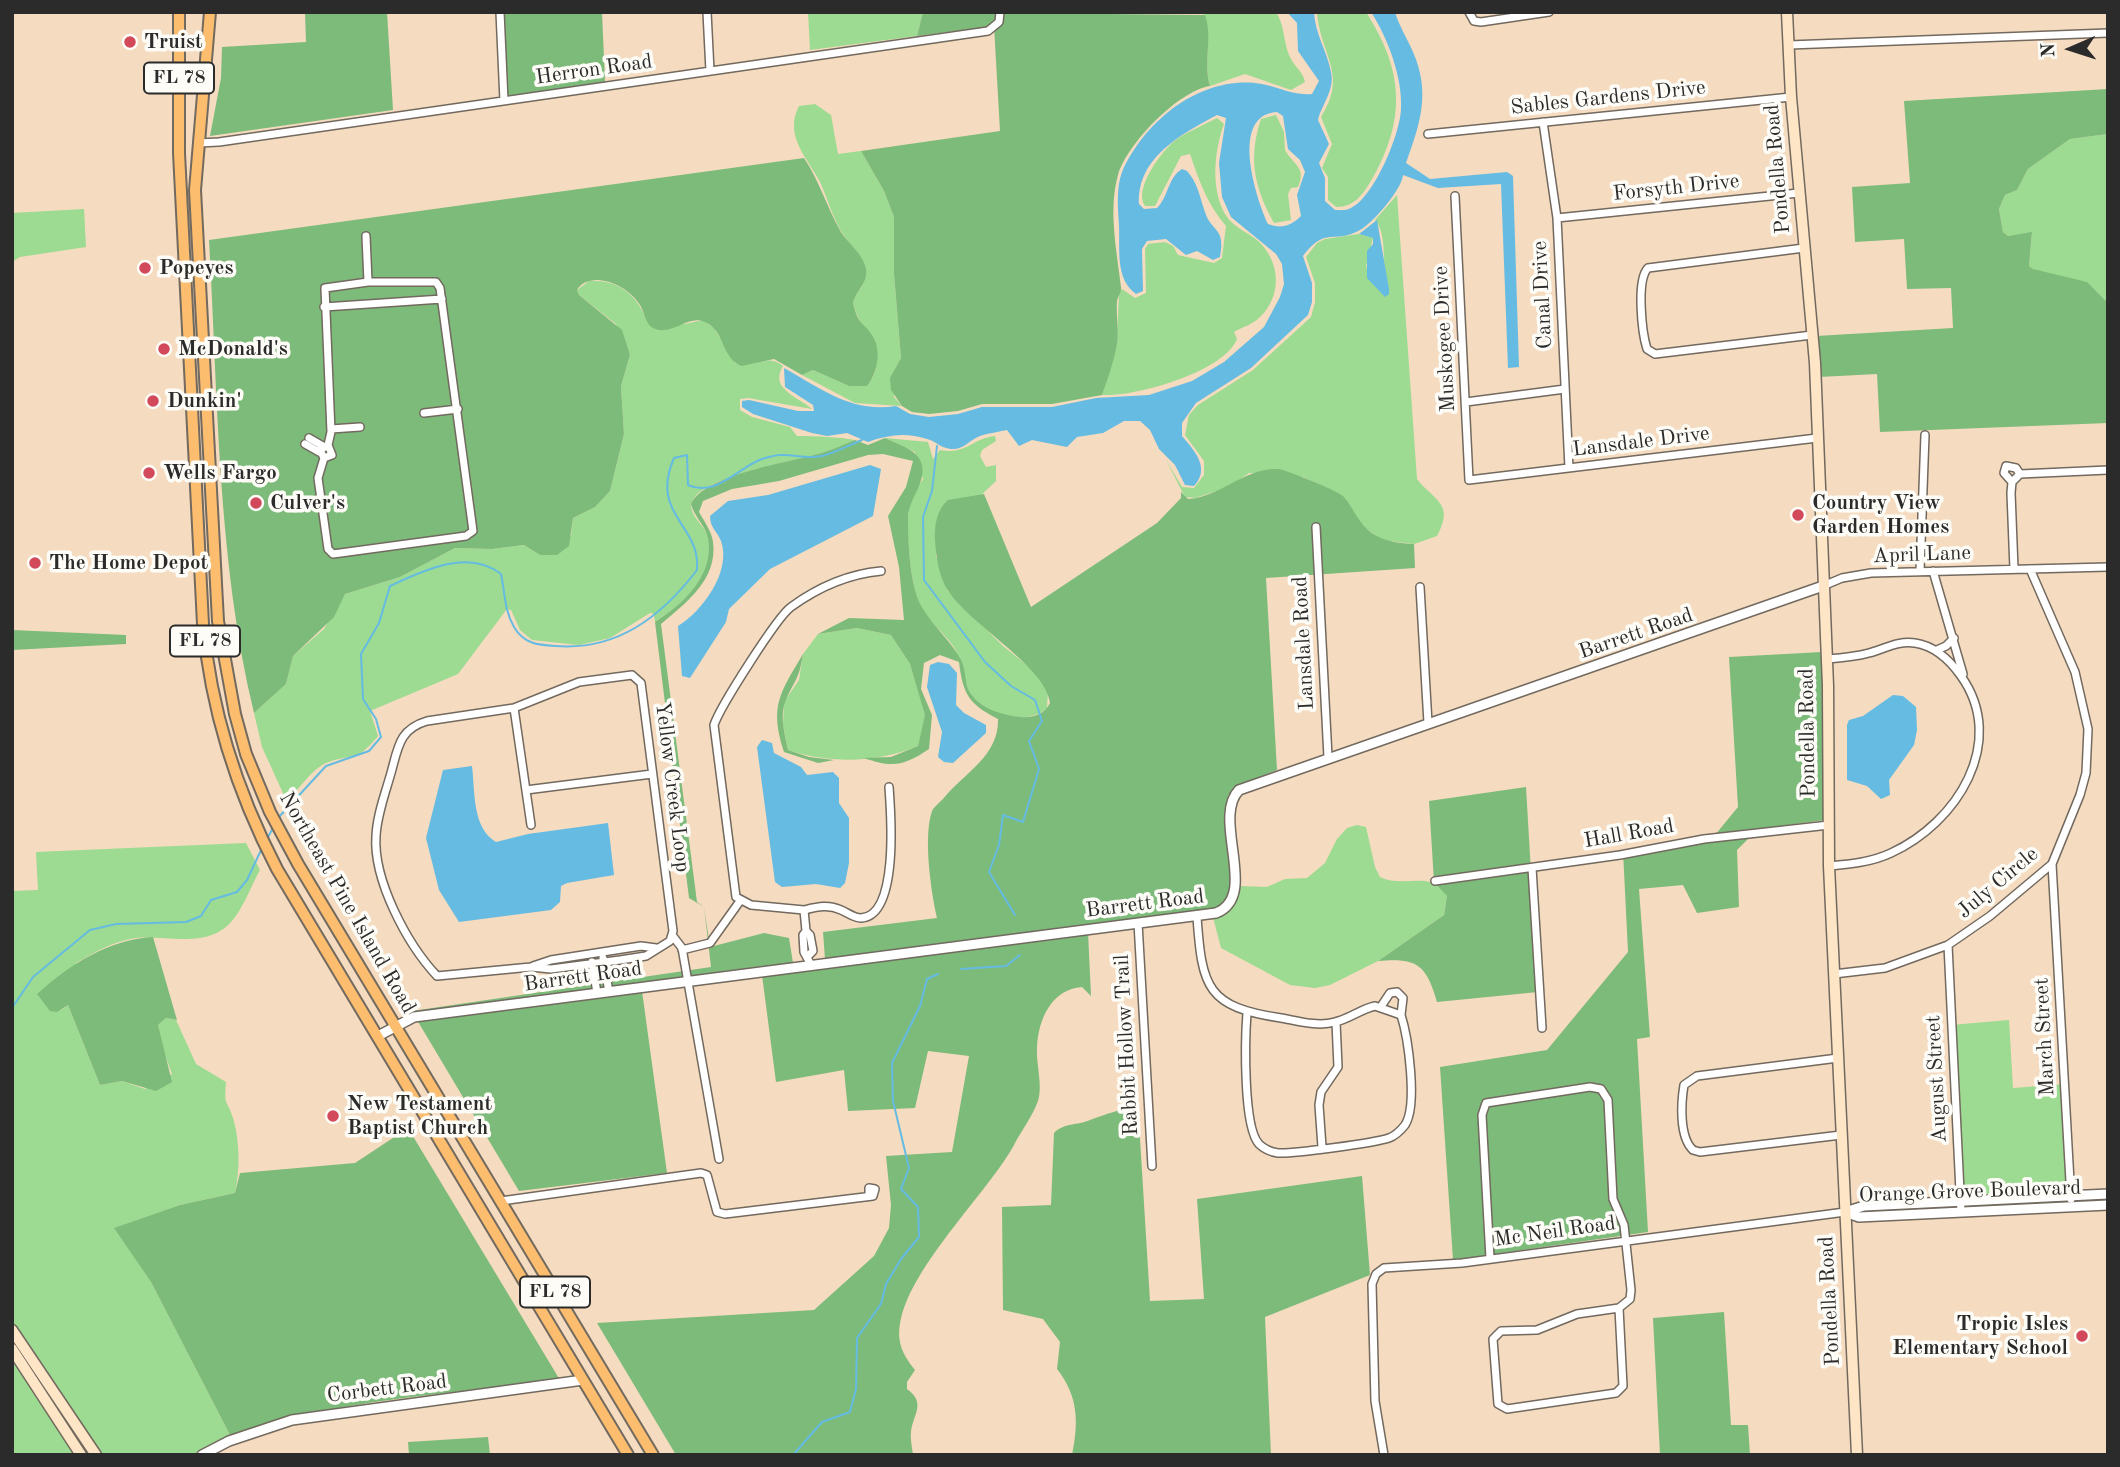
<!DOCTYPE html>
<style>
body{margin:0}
#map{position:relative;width:2120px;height:1467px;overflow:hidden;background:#f5dbbf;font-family:"Old Standard TT",serif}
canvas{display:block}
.frame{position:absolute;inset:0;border:14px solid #2b2b2b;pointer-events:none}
.north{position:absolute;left:2036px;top:14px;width:70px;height:70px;-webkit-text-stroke:5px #fdfcf7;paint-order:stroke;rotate:267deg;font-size:19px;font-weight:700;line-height:28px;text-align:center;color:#2b2b2b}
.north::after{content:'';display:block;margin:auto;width:24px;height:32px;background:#2b2b2b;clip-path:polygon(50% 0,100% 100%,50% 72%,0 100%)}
</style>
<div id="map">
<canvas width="2120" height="1467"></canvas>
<div class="frame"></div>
<div class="north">N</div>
</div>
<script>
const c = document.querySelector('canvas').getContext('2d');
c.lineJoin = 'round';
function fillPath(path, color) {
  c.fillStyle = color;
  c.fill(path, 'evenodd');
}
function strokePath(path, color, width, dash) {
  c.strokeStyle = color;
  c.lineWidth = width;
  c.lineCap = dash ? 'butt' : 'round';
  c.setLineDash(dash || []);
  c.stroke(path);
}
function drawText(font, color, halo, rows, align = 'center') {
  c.font = font + ' "Old Standard TT",serif';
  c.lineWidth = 7;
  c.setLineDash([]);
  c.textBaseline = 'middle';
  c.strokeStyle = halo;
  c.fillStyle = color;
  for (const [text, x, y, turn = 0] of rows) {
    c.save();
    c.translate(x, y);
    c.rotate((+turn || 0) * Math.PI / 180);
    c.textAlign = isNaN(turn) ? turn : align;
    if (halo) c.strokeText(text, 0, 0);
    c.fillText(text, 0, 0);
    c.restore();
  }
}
fillPath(new Path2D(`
 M808,12H923L917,36L810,50Z
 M1203,12H1276C1285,26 1283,40 1289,55C1293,66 1303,71 1305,82L1291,90L1245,74L1210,86C1203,61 1213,37 1203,12Z
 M1317,12H1366C1404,71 1406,119 1372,179C1363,194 1355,207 1336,207L1328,200V177L1322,168L1332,144L1321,117C1349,74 1320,55 1317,12Z
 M815,104L831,115L838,154L861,151L884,191L894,217V274L901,358L893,373L894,397L902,406L855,403L802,375L813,370L849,386H867C892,357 860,332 853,303C856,290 868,285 865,269C863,255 850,245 843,234C833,219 828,200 821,184C809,159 783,137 799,106Z
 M1276,115L1284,132L1285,150C1293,165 1307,167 1298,187L1291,188L1288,194L1291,220L1274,223C1254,187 1248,158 1261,119Z
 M1217,118L1224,124C1214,151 1210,192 1227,217C1234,227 1248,233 1257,240C1281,261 1283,297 1258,319C1251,325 1242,327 1234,332L1237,339C1224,372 1135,397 1102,395L1117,343L1119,293L1122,289L1135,298L1146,293L1145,249L1148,244L1165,242L1173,246L1178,255L1214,263L1222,258L1226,226C1207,204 1199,180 1190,154L1181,156L1155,206H1145C1133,189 1162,150 1177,139C1189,131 1204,125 1217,118Z
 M2108,134V303L2096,291L2033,269L2029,266L2032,233L2008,236L2003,232L1999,209L2005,195L2017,190L2028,169L2070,139Z
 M1397,195L1417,479C1434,501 1455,503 1437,536L1414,544L1381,540L1362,525L1341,495L1303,477L1249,473L1229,487L1195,498L1185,497L1166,460L1182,487L1194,488L1204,475V461L1185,435L1189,415L1198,405L1253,370L1311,317L1315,302V283L1306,257L1317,243L1325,239L1359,234L1373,238L1366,266L1374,284L1389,289C1380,269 1389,236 1375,220Z
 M84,209L86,247L20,257L12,262V213Z
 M589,281C616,279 636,293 646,319L685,324L703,320L714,328L735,363C753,370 767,352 783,366C769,389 797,396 812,409L748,398L740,399V410L752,417L790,427L797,436C817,436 838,437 855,440C842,445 828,452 815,455C787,463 711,475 694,498C684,512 704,524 708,536C719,572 682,605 655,622L654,614L650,613L610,638L579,645L532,640L520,630L511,610L507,609L458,674L370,711L378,736C354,765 354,752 326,763C312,769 297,791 287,802L262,747L254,713L286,684L293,656L324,629L345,594L400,577L455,548L492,549L524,545L540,555L571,536L573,518L595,507L610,491L624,434L621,386L630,355L616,324L579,295L577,290Z
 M995,436L996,441L982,450L980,456L986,467L996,465V481L978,498L957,499L937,519L936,556L948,591L1003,646L1039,675L1048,690L1047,708C1028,727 985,714 971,694C962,682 963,663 955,649C946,634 930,623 921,608C911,590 904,523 910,503C912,494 918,487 923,479L915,452L885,438L928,442L933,459L940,450C966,455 971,439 995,436Z
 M857,628L891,635L910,664L926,715L918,746C877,763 831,764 788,750L783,725L784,702L799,680L803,654L818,634Z
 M1357,825L1366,827L1375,867L1380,877C1404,889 1431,869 1447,896L1444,915L1378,961L1330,985L1315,988L1290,985L1221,948L1213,917L1232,907L1239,886L1267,887L1285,879L1307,878L1325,863L1337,839L1347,828Z
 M246,843L260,870C251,886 243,909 231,922C207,949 167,935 136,938C114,941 95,952 76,963L61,1010L68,1005L100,1085L122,1081L145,1089L172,1074L160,1041L158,1025L166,1018L176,1020L196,1064L226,1082C224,1107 226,1097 233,1118C240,1141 240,1171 235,1193L180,1205L115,1228L151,1282L231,1437L195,1455H100L40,1361L12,1324V891L38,890L36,852Z
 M2009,1020L2013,1088L2066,1084L2073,1192L1962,1197L1951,1025Z
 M12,1355L77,1455H12V1366L15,1363Z`), '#9cdb91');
fillPath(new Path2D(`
 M305,12H387L393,110L210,136L221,78L222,47L306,42Z
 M498,12H602L605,82L501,99Z
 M923,12L1205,15C1213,38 1203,62 1210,86C1178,91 1127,144 1118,175C1108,210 1117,252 1121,287C1122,291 1118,296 1117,301C1116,315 1119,330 1117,344C1114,361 1108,378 1102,395L1052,404H982L958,411L929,414L912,412L902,406L891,390L890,378L901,358L894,274V217L884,191L861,151L1000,131L994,26L917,36Z
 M2108,89V134L2070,139L2028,169L2017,190L2005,195L1999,209L2003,232L2008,236L2032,232L2029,266L2033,269L2087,282L2108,303V423L1880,432L1877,374L1819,377L1816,336L1953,328L1951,288L1907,289L1904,239L1855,242L1852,187L1910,183L1904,101Z
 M804,158C820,182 827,208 841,232C849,244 863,254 866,269C868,284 856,290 853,303C859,328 864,321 873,337C882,351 877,374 867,386H849L813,370L802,375L774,359L742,366C721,359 725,330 705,322C688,314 672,337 653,328C645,324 645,313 640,305C630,290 613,280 595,280C587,281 581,283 577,290L579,295L622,330L630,355L621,386L624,434L610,491L595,507L573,518L569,546L557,555H540L524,545L492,549L455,548L400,577L345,594L334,617L293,656L286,684L254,713C217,559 218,397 209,240Z
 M885,438C899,445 918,449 922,465C926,485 907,500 908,520C908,543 910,590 923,609C934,627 951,641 961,660C965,668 965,677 967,686C972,702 992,712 1008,715C1024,719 1042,719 1050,703C1046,667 972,626 949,592C939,578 936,557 935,540C934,526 937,509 948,500L984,494L1031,607L1157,523L1181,498V492L1188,499C1221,497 1245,467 1279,469C1286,470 1338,491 1343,496C1349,502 1353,511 1358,518C1371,539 1391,543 1414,544L1415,568L1266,578L1277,770L1240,785L1228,795L1231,890L1225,904L1215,910L413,1014L412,1011L711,967L704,907L689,898L655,622C683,604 715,575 708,538C706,526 694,517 691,504C704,475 786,463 814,455C828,452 842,445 855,440L868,445ZM883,454L913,461L906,487L888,516L899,567L904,620L849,618L818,634L857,628L891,635L910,664L925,715L918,746L891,757L864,758C892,768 904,766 929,749L932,715L921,689L924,663L940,655L959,662C963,695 969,704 998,719C999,756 965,772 943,799C940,802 934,807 932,811C923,837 931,892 937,918L823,932L825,959L793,963L789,938L764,933L710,947L704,907L697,902L661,624C686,603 718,579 713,542C712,532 704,521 699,512L703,501L732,489L779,481L868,455Z
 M12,630L126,635V644L12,650Z
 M1822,652L1825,820L1758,829L1737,850L1739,907L1697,913L1683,885L1639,889L1650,1037L1637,1039L1648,1232L1453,1260L1440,1067L1547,1050L1628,952L1623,851L1715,835L1738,807L1729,657Z
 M803,654C799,680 795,679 786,700C779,715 785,735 788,750L809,757L834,760L818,763L784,752C769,706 780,693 803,654Z
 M1526,787L1538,992L1437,1002C1426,964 1417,958 1378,961L1444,915L1447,896L1434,882L1429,801Z
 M1088,932L1091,996L1082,987C1052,989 1038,1019 1037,1048C1036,1064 1043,1086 1038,1101C1033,1115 1022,1130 1015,1143C989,1194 890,1284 900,1342C902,1353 908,1361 915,1370L907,1382V1389C926,1403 914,1413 911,1431C910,1439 912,1447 913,1455H676L597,1323L814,1310L874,1256L889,1228L891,1205L886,1156L952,1152L969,1056L928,1051L915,1108L848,1111L844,1070L776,1082L762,975Z
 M153,937L177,1020L166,1018L158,1025L172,1082L156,1091L122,1081L100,1085L68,1005L57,1012L50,1011L37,994C71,964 107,940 153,937Z
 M642,991L667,1173L519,1191L417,1020Z
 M1138,1106L1150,1301L1204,1299L1197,1199L1362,1176L1370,1275L1265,1317L1271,1455H1072C1079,1421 1078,1396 1057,1369L1060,1342L1043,1319L1003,1310L1002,1207L1051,1205L1054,1133C1065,1122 1077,1126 1090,1120C1109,1113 1118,1110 1138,1106Z
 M408,1128L560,1380C454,1394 330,1399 231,1437L151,1282L114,1228L180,1205L235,1193L240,1173L355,1163Z
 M1724,1312L1731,1425H1748L1750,1455H1660L1653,1318Z
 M488,1437L490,1455H409L408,1442Z`), '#7dbb7b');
fillPath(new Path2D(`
 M1287,12H1314C1315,34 1327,51 1331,72C1335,90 1322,104 1318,120L1329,144L1319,163L1325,178V201L1335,210C1340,210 1346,211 1351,208C1374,197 1400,135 1401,109C1403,79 1388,38 1371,12H1395C1399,26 1407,38 1413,52C1431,93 1420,124 1406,163L1430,179L1507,172L1513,176L1519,367L1508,368L1501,184L1438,188L1403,175C1402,189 1373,223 1360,230C1333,245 1327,225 1303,256L1312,283V302L1308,315L1251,368L1196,403L1182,423V436C1194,450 1211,468 1194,486L1185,485L1175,465L1159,449L1150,430L1140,421H1124L1103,433L1077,437L1067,447L1032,440L1019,446L1007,430C998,432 989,433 980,436C969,440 964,450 951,449C940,448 936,441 927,439C906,432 887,435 868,442L847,433L827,436L812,433L753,414L742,407V401L749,400L798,411H814L813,405L785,387L784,368C822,389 851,413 896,406L910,414L929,417L958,414L982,407H1052L1096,398L1149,395L1192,381L1224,362L1264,327L1280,297L1284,284L1282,264L1276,254L1231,217L1222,197L1219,163L1226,118L1217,115C1182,134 1137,157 1139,204L1144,209L1157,208C1168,198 1168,177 1182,169L1187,171C1198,183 1200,198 1205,212C1211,232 1226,227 1220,257L1213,260L1197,251L1186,255L1166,239L1147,241L1142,249L1143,291L1136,294C1115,279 1120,250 1119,225C1118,209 1116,188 1122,172C1145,121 1198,78 1255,83C1275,85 1292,96 1312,94L1319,81L1298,51L1297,23ZM1277,112L1283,116L1288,149L1300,160L1305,172L1297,195L1301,216C1291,226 1281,229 1268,224C1256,198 1229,115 1277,112Z
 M1377,220L1389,289V294L1385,297L1367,278V251L1373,244V238L1359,234Z
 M870,465L881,469L873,516L770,569L729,609L726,622L690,678L682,676L678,626C702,612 732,571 721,541C717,531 710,528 710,516L728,501L768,495Z
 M938,662L949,664L957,673L956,705L964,713L986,725V733L953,763L944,762L938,757L942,732L927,687L930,665Z
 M1893,695L1903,696L1916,707L1917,730L1914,745L1889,780L1890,795L1881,799L1867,786L1847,780V725L1849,720L1863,716Z
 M762,740L772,743L774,753L801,767L807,775L833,772L839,778V803L849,818V863L845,883L840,888L816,884L782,887L775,882L757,747Z
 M472,766C475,791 472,828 496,842L528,834L608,823L614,875L567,883L561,886L560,902L551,910L459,922L439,890L426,838L443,770Z`), '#65bbe2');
strokePath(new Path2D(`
 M937,446L932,491L923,517L924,580L985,662L1011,686L1035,700L1042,721L1029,741L1039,769L1023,822L1003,815L999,845L989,872L1015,915
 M278,818L326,766L369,751L381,737L376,719L363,699L361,654L379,623L390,586C422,571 468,548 501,574C505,592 504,610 514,627C524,644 538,645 555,646C617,651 661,617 697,570C701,524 649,515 674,458L687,455L688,485C715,498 739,467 762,459C789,449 798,461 822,456C835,453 849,445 862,440
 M268,837L274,826
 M961,969L1006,966L1020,955
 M12,1008L33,977L90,930L116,924L186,922L201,916L211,900L237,892L247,880L262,848
 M793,1455L822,1422L850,1412L856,1389L857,1338L881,1304L886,1284L901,1259L919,1237L918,1207L901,1189L909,1168L893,1101L892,1063L920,1006L927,979L938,974`), '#65bbe2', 2);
const minor = new Path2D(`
 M500,12L504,101
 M707,12L710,71
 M1469,12L1474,21L1481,22L1549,12
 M1789,45L2108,33
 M1543,122L1557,218L1569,468
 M1428,134L1791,97
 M198,143L219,142L988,31L999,22L1000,12
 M1455,196L1469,480L1817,438
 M1557,218L1799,193
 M366,236L368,282
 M1804,248L1648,268C1636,280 1642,333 1647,349L1655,354L1812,335
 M324,307L442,299
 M1466,402L1565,389
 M424,413L458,409
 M331,429L360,427
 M309,438L323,446
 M305,444L319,452
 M324,458L320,450L328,445L332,455L324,458L318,478L328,549L333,554L466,536L473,531L440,288L436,282H368L325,288L331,432L328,445
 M2020,474L2108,470
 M2012,482L2004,473L2006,466L2016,468L2020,474
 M1316,527L1328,757
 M2014,569L2011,493L2012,482L2020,474
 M1920,571L1925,435
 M1933,571L1963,674
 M1823,586L1842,578L1871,573L2108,567
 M1420,587L1428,723
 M1937,650L1946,646L1954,638
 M1826,659C1840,658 1855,657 1869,653C1884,649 1899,640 1915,643C1935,646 1949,659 1961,676C2008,742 1957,823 1891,853C1872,862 1851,864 1829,866
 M632,675L641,683L673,931L670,941L646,956L620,960L551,969L531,967L437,976C407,944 373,880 376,836C377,815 385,794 391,773C398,748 399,729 427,721L514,708L579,682Z
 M514,708L531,825
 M526,790L652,774
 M2052,864L2071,1199
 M1532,868L1542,1028
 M1435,881L1620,855L1704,839L1829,825
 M804,910C817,907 828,904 841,910C848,913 854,918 861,918C899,916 891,814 889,787
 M1197,917C1202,988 1207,1007 1281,1018C1298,1021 1318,1027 1335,1022C1349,1019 1361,1009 1375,1006L1401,1015C1408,1037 1418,1105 1405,1125C1401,1130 1395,1136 1389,1138C1374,1143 1293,1154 1278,1153C1271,1152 1264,1149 1259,1144C1243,1127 1245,1039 1247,1013
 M1138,923L1152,1166
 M806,931L804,910L751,905L736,897L714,725C720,707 777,617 791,607C817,588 849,574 881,571
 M672,935L682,948L719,1159
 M1948,945L1961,1212
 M682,950L710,943L740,901
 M809,955L813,951L810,935L806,931L803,935L804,952L811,965
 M603,958L609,992
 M592,962L597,993
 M533,966L551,960L641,946L656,948
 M1834,974L1885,968L1948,945L1990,916L2052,864L2080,795L2086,773L2088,729L2075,672L2030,569
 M1382,1005L1390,993L1397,992L1403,998L1401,1015
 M1838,1058L1697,1076L1684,1085C1681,1103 1679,1137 1693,1150L1700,1152L1841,1135
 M1322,1147L1319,1105L1321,1092L1338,1067L1336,1022
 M501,1201L701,1173L707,1175L717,1212L725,1214L873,1196L875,1189L869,1188V1194
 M1490,1258L1482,1115L1486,1103L1590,1087L1601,1089L1608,1100L1613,1199L1624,1225L1631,1290L1630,1299L1619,1308
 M1619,1308L1623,1386L1616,1393L1507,1409L1498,1404L1493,1339L1501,1331L1537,1330L1577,1314Z
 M1384,1455L1375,1401L1372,1284L1376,1274L1384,1268L1462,1263L1845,1212`);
const tertiary = new Path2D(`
 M378,1036L414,1017L1216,913C1260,896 1211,819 1239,790L1823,586
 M1845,1212L1859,1217L2108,1205
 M1845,1212L1864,1206L2108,1194
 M202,1455L229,1441L292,1420L583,1380`);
const secondary = new Path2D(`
 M1787,12L1791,97L1815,363L1828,686L1829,866L1857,1455
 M12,1330L96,1455
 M12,1349L81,1455`);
const primary = new Path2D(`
 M179,12V153L203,624C211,711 237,792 277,869L628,1455
 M210,12L195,190L218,621L235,714L246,754L270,812L298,864L653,1455`);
strokePath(minor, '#72695f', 10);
strokePath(tertiary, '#72695f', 12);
strokePath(secondary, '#72695f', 13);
strokePath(primary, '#72695f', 14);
strokePath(minor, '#fff', 7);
strokePath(tertiary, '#fff', 9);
strokePath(secondary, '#fee5c5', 10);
strokePath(primary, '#fcbd6f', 10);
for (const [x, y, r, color] of [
 [130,42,7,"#d1495b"],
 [145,268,7,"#d1495b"],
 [164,349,7,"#d1495b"],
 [153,401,7,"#d1495b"],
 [149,473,7,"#d1495b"],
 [256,503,7,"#d1495b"],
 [1798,515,7,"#d1495b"],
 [35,563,7,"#d1495b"],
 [333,1116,7,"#d1495b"],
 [2082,1336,7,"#d1495b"]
]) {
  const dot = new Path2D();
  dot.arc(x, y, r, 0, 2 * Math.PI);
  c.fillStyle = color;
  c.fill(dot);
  strokePath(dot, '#fdfcf7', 2.5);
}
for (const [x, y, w] of [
 [179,78,70],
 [205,641,70],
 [555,1292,70]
]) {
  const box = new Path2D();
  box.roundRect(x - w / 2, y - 15.5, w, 31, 5);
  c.fillStyle = '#fdfcf7';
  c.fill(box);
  strokePath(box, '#2b2b2b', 2);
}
drawText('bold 19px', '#2b2b2b', null, [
 ["FL 78",179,78],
 ["FL 78",205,641],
 ["FL 78",555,1292]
]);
drawText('bold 21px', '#2b2b2b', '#fdfcf7', [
 ["Truist",144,42],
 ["Popeyes",159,268],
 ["McDonald's",178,349],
 ["Dunkin'",167,401],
 ["Wells Fargo",163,473],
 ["Culver's",270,503],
 ["Country View",1812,503],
 ["Garden Homes",1812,527],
 ["The Home Depot",49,563],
 ["New Testament",347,1104],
 ["Baptist Church",347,1128],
 ["Tropic Isles",2068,1324,"right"],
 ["Elementary School",2068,1348,"right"]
], 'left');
drawText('21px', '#2b2b2b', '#fdfcf7', [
 ["Herron Road",594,70,-8],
 ["Sables Gardens Drive",1608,98,-6],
 ["Pondella Road",1778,169,-95],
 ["Forsyth Drive",1676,188,-6],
 ["Canal Drive",1543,295,-93],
 ["Muskogee Drive",1445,339,-93],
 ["Lansdale Drive",1641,442,-7],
 ["April Lane",1922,555,-2],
 ["Barrett Road",1636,634,-19],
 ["Lansdale Road",1304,643,-93],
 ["Pondella Road",1808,733,-91],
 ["Yellow Creek Loop",672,787,83],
 ["Hall Road",1629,834,-10],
 ["July Circle",1998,883,-40],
 ["Northeast Pine Island Road",347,903,60],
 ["Barrett Road",1145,904,-7],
 ["Barrett Road",583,977,-8],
 ["March Street",2045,1037,-93],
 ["Rabbit Hollow Trail",1127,1045,-93],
 ["August Street",1937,1079,-93],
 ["Orange Grove Boulevard",1970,1192,-2],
 ["Mc Neil Road",1555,1232,-8],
 ["Pondella Road",1830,1301,-93],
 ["Corbett Road",387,1389,-7]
]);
</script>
